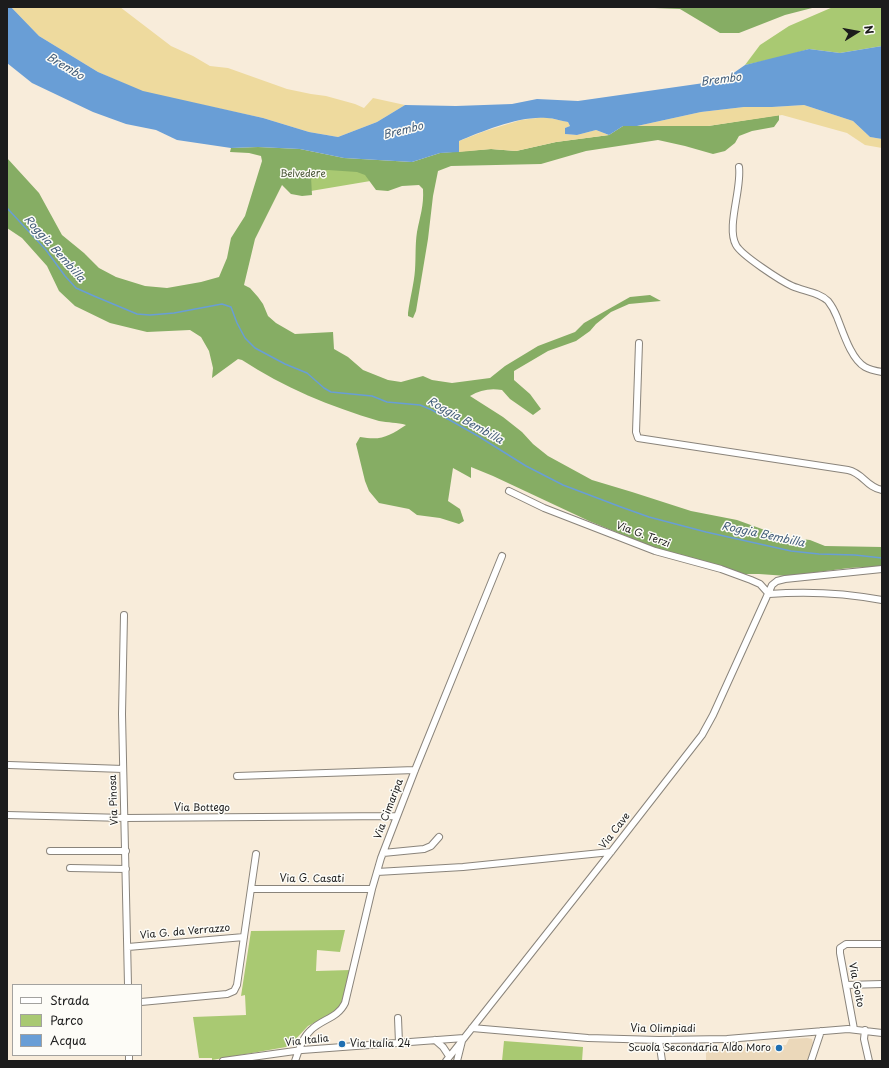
<!DOCTYPE html>
<style>
body{margin:0}
#map{position:relative;width:889px;height:1068px;overflow:hidden;background:#f8ecda;font-family:"Playpen Sans",sans-serif}
canvas{display:block}
.frame{position:absolute;inset:0;border:8px solid #1c1c1c;pointer-events:none}
.legend{position:absolute;left:12px;top:984px;width:130px;height:72px;box-sizing:border-box;background:#fdfcf7;border:1px solid #a3a29f;margin:0;padding:5px 7px;list-style:none;font-size:12px;color:#1c1c1c}
.legend li{display:flex;align-items:center;gap:8px;height:20px}
.legend b{width:20px;border:1px solid #a3a29f}
.north{position:absolute;left:837px;top:12px;width:40px;height:40px;-webkit-text-stroke:3px #fdfcf7;paint-order:stroke;rotate:79deg;font-size:11px;font-weight:700;line-height:16px;text-align:center;color:#1c1c1c}
.north::after{content:'';display:block;margin:auto;width:14px;height:18px;background:#1c1c1c;clip-path:polygon(50% 0,100% 100%,50% 72%,0 100%)}
</style>
<div id="map">
<canvas width="889" height="1068"></canvas>
<div class="frame"></div>
<ul class="legend">
<li><b style="height:5px;background:#fff"></b>Strada</li>
<li><b style="height:11px;background:#a9c972"></b>Parco</li>
<li><b style="height:11px;background:#699ed6"></b>Acqua</li>
</ul>
<div class="north">N</div>
</div>
<script>
const c = document.querySelector('canvas').getContext('2d');
c.lineJoin = 'round';
function fillPath(path, color) {
  c.fillStyle = color;
  c.fill(path, 'evenodd');
}
function strokePath(path, color, width, dash) {
  c.strokeStyle = color;
  c.lineWidth = width;
  c.lineCap = dash ? 'butt' : 'round';
  c.setLineDash(dash || []);
  c.stroke(path);
}
function drawText(font, color, halo, rows, align = 'center') {
  c.font = font + ' "Playpen Sans",sans-serif';
  c.lineWidth = 3;
  c.setLineDash([]);
  c.textBaseline = 'middle';
  c.strokeStyle = halo;
  c.fillStyle = color;
  for (const [text, x, y, turn = 0] of rows) {
    c.save();
    c.translate(x, y);
    c.rotate((+turn || 0) * Math.PI / 180);
    c.textAlign = isNaN(turn) ? turn : align;
    if (halo) c.strokeText(text, 0, 0);
    c.fillText(text, 0, 0);
    c.restore();
  }
}
fillPath(new Path2D(`
 M807,1038L812,1039L813,1044L808,1061H706V1050L786,1045L789,1039Z`), '#ebd8ba');
fillPath(new Path2D(`
 M833,7H882V46L840,53L809,49L782,57L745,65L760,45L789,26Z
 M267,150L424,172L293,194Z
 M345,930L340,952L317,950L316,971L351,970L343,1003L335,1012L308,1026L292,1043L286,1047L212,1060V1058H199L193,1017L246,1015L245,995L241,996L251,931Z
 M504,1041L583,1047L582,1061H502Z`), '#a9c972');
fillPath(new Path2D(`
 M629,7H816L785,15L739,33H720L680,9Z
 M779,115V120L774,127L752,131L739,136L735,143L725,151L713,154L685,146L658,140L586,151L541,164L451,166L438,171L433,196L428,239L416,311L413,318L408,316V313C410,298 414,284 415,270C416,257 415,245 417,232C420,216 424,206 423,189L419,185L402,186L388,191L376,190L365,175L357,172L328,170L320,171L311,177L312,195L302,196L291,194L282,185L255,239L244,285L250,288L258,297L263,304L268,316L276,323L295,334L333,332L334,349L348,357L363,370L388,380L401,382L423,376L432,380L452,383L490,378L505,366L538,346L575,332L584,323L630,297L650,295L661,301L629,304L611,312L596,324L590,331L576,341L548,351L514,371V380L530,394L541,409L533,415L510,399L502,390C490,388 480,390 470,396L503,417L522,432L533,444L548,456L592,480L632,492L691,511L737,520L784,537L810,540L825,546L882,547V569L868,567L849,568L787,576L759,574H743L658,549L589,521L493,476L471,467V478L453,468L448,501L460,509L464,521L459,524L440,518L417,515L409,509L379,503L369,491L365,481L356,444L360,437C382,441 389,436 406,425C397,422 388,423 379,421C331,407 283,387 242,360L238,359L212,378L213,368L209,351L201,337L190,330L147,332L110,323L75,306L59,291L47,266L22,238L7,228V158L39,193L62,235L84,253L99,268L116,277L145,286L167,288L201,282L219,277L227,258L231,238L245,216L262,161L261,156L249,153L230,152L231,148L258,147L300,149L344,158L412,162L440,153L491,149L516,151L556,142L609,135L623,126H708Z`), '#86ad64');
fillPath(new Path2D(`
 M11,7H120L171,46L193,56L210,66L228,68L287,89L311,94L326,96L355,104L364,108L373,98L405,105L377,122L338,137L309,132L263,118L143,92L98,72L39,36Z
 M804,105L853,121L870,137L882,139V148L865,145L847,133L782,115L708,126H637L701,112L744,107H772Z
 M545,117L568,122L570,126L565,128V134L577,135L596,130L609,135L556,142L516,151L491,149L459,152V141L485,131L521,120Z`), '#eeda9e');
fillPath(new Path2D(`
 M7,7H11L39,36L98,72L143,91L263,118L309,132L338,137L377,122L405,105L456,106L512,104L537,99L578,101L704,83L725,79L745,65L809,49L840,53L882,46V139L870,137L853,121L804,105L772,107H744L701,112L637,126H623L609,135L596,130L577,135L565,134V128L570,126L568,122C561,121 554,118 547,118C522,115 482,131 459,141V152L440,153L412,162L344,158L300,149L258,147L231,148L177,140L156,130L126,124L93,112L32,83L7,63Z`), '#699ed6');
strokePath(new Path2D(`
 M7,208L46,250L65,276L76,288L94,296L137,314L150,315L174,313L222,304L231,307L237,323L245,338L255,348L285,364L307,373L324,388L331,392L372,396L387,402L420,405L432,410L478,436L526,466L563,485L621,507L649,517L706,532L791,551L819,554L855,555L882,558`), '#699ed6', 1.5);
const minor = new Path2D(`
 M739,167C742,189 726,227 736,245C741,255 781,281 792,286C803,291 819,292 828,301C832,306 835,312 837,317C843,332 851,359 865,367C870,370 876,371 882,372
 M639,343L636,432L638,438L848,470C863,473 866,487 882,490
 M509,491L544,508L655,551L721,569L751,580L760,584L769,594
 M769,594C807,591 845,593 882,600
 M124,615L122,714L128,985
 M9,765L123,769
 M237,776L415,770
 M7,815L125,818L396,816
 M50,851H126
 M383,853L424,849L431,846L439,837
 M70,868L126,869
 M377,872L463,867L611,852
 M251,889H372
 M128,947L244,937
 M846,985L882,984
 M141,1002L227,994L234,991L237,985L256,854
 M398,1018L399,1043
 M472,1028L588,1038L659,1040L727,1039L848,1029L882,1033
 M854,1029L840,953V948L846,944H882
 M865,1030L864,1039L869,1061
 M435,1040L443,1047L449,1056
 M659,1040L662,1061
 M129,1055V1061
 M223,1061L302,1050L464,1038
 M295,1061C299,1050 302,1038 311,1030C322,1019 338,1018 345,1003L372,889L381,858L415,770L502,556
 M446,1061L611,852L702,735L713,715L772,585L777,581L785,579L882,569
 M457,1061L462,1041
 M811,1061L821,1031`);
strokePath(minor, '#8a847b', 8);
strokePath(minor, '#fff', 6);
for (const [x, y, r, color] of [
 [342,1044,4,"#1f6fb2"],
 [779,1048,4,"#1f6fb2"]
]) {
  const dot = new Path2D();
  dot.arc(x, y, r, 0, 2 * Math.PI);
  c.fillStyle = color;
  c.fill(dot);
  strokePath(dot, '#fdfcf7', 1.5);
}
drawText('10px', '#4d593a', '#fdfcf7', [
 ["Belvedere",303,174]
]);
drawText('10px', '#1c1c1c', '#fdfcf7', [
 ["Via G. Terzi",643,535,20],
 ["Via Pinosa",114,800,-92],
 ["Via Bottego",202,808],
 ["Via Cimaripa",389,809,-69],
 ["Via Cave",615,831,-52],
 ["Via G. Casati",312,879],
 ["Via G. da Verrazzo",185,932,-5],
 ["Via Goito",856,985,79],
 ["Via Olimpiadi",663,1029],
 ["Via Italia",307,1041,-6]
]);
drawText('10px', '#1c1c1c', '#fdfcf7', [
 ["Via Italia 24",350,1044],
 ["Scuola Secondaria Aldo Moro",771,1048,"right"]
], 'left');
drawText('italic 11px', '#425d79', '#fdfcf7', [
 ["Brembo",65,67,31],
 ["Brembo",721,80,-7],
 ["Brembo",403,131,-14],
 ["Roggia Bembilla",54,249,48],
 ["Roggia Bembilla",465,421,29],
 ["Roggia Bembilla",763,535,12]
]);
</script>
